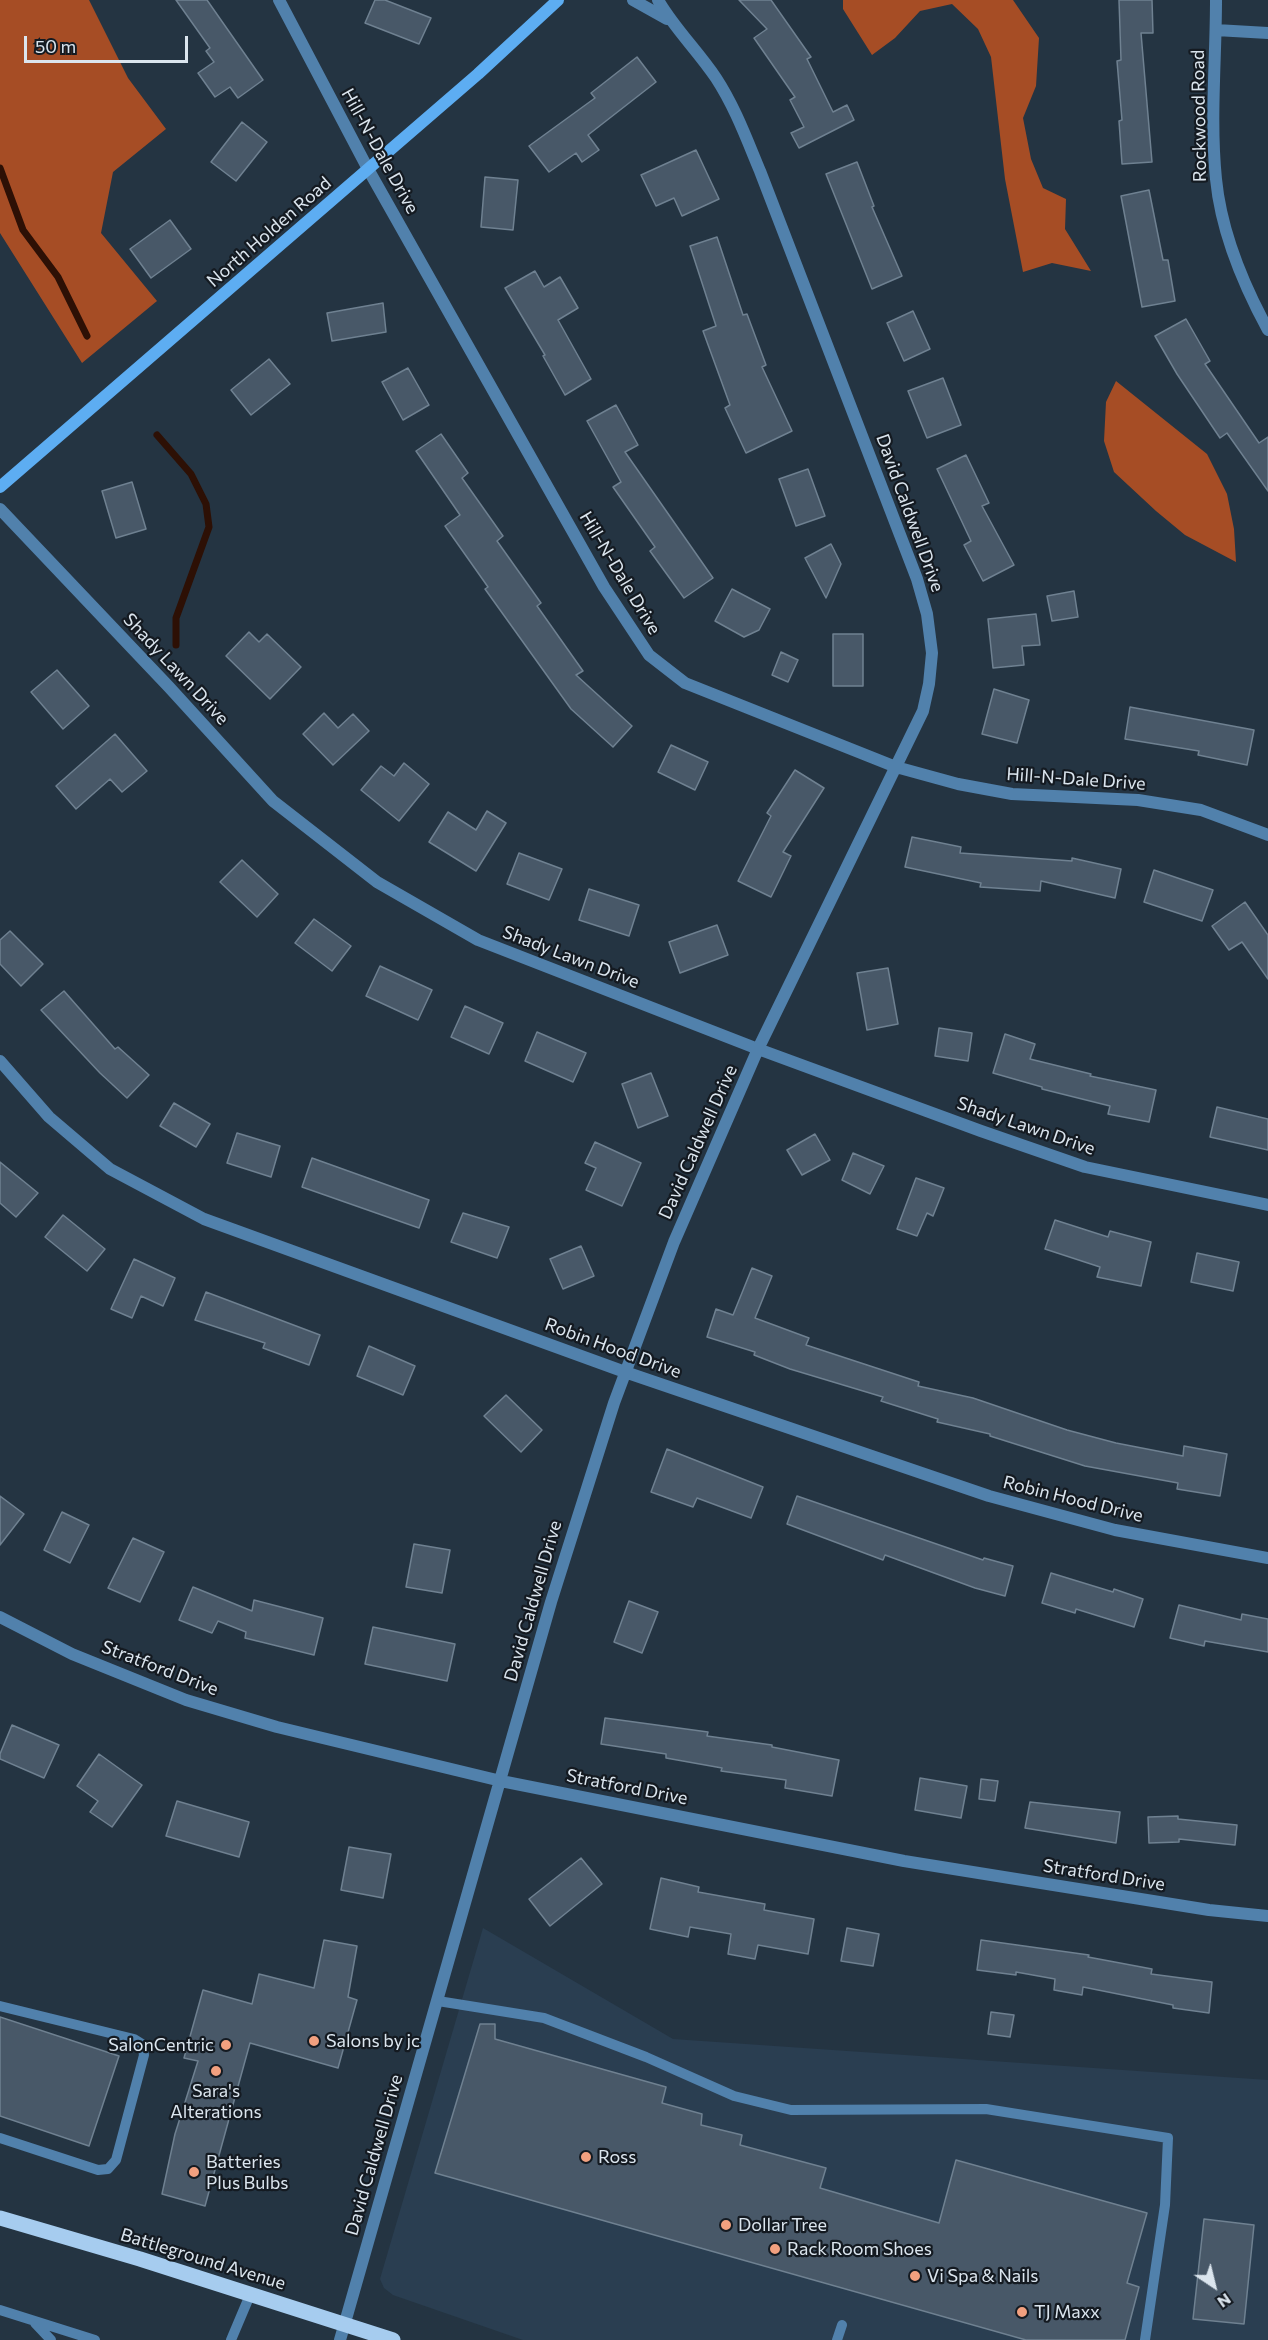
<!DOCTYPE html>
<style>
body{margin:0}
#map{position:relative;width:1268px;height:2340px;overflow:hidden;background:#243442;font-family:Commissioner,sans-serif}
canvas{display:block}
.north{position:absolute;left:1184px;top:2256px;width:60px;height:60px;-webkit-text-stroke:4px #141a21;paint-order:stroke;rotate:145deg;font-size:16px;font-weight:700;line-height:24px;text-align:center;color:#dbe5ee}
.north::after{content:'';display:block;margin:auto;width:21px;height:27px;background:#dbe5ee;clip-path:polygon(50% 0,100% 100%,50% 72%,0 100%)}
.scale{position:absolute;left:24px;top:36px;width:164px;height:27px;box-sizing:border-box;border:3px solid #dbe5ee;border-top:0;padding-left:8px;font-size:18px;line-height:21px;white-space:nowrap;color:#dbe5ee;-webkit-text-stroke:4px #141a21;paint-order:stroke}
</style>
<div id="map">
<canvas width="1268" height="2340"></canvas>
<div class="north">N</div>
<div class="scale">50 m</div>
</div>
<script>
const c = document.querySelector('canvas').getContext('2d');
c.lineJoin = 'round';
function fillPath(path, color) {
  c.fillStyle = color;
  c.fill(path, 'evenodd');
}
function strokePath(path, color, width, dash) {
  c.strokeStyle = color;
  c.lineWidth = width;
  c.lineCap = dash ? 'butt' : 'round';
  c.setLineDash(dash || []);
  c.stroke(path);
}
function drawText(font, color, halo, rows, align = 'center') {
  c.font = font + ' Commissioner,sans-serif';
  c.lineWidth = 4.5;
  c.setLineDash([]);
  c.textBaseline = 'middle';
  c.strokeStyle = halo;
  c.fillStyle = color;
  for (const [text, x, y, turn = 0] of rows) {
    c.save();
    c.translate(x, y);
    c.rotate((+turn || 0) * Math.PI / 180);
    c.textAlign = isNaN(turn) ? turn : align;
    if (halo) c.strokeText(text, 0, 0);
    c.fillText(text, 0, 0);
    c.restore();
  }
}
fillPath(new Path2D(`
 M483,1928L673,2039L1268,2080V2340H523L393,2295L384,2288L380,2279Z`), '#2a3e51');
fillPath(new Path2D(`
 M0,0H89L128,78L166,129L113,172L101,233L157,301L82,363L0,233Z
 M843,0H1013L1039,38L1036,86L1023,118L1031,159L1043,188L1066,199L1065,229L1091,271L1052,263L1023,272L1005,179L991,57L978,29L952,4L920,11L895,38L872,55L843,9Z
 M1116,381L1207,454L1227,494L1234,529L1236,562L1185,535L1156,511L1114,472L1104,441L1106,402Z`), '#a64d25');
strokePath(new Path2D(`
 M0,168L23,230L58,277L87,336
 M157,435L191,474L206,504L209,527L176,618V645`), '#2d1005', 7);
const building = new Path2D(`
 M176,0H207L263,80L238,98L230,87L215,97L198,73L214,62L206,51L210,48Z
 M375,0H385L431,18L419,44L365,23Z
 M739,0H771L811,57L807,59L833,112L847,105L854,120L799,148L791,133L804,127L790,100L795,97L754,38L767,29Z
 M1119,0H1152L1153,33H1141L1152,162L1122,164L1119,121L1122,120L1117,61L1121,60Z
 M637,57L656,82L588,135L599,150L582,162L576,153L549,172L529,146L595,98L591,93Z
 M242,122L267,142L236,181L211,162Z
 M696,150L719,199L682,216L674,198L656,206L641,175Z
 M857,162L874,206L872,207L902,276L872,289L826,174Z
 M485,177L518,180L513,230L481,227Z
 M1149,190L1163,260H1168L1175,301L1142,307L1121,196Z
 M170,220L191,249L151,278L130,249Z
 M717,237L743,315L747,314L766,365L762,367L792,431L746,453L725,408L730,405L703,331L716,326L690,246Z
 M535,271L544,287L560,277L578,308L558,320L591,379L565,395L543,356L545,355L505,288Z
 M383,303L386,332L332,341L327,313Z
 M913,311L930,349L904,361L887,323Z
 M1186,319L1210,361L1205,364L1259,443L1268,437V491L1227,433L1220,438L1177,374L1155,336Z
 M269,359L290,384L251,415L231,390Z
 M408,368L429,405L403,420L382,382Z
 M943,378L961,425L927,438L908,391Z
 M616,405L638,445L625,452L713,578L684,598L650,551L655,547L613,487L621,482L587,421Z
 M441,434L468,473L462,478L503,536L497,541L541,603L537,606L583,671L576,675L632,726L613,747L571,709L485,589L488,587L445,526L460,515L416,451Z
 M966,455L989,503L982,506L1014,565L983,581L964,545L971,541L937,469Z
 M808,469L825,516L796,526L779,479Z
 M132,482L146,529L116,538L102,491Z
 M831,544L841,564L826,598L805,558Z
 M732,589L770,609L759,630L744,637L715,621Z
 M1074,591L1078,617L1052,621L1047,596Z
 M1036,614L1040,645L1022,646L1024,665L993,668L988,619Z
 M249,632L259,642L267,634L301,667L270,699L226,656Z
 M833,634H863V686H833Z
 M781,652L798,660L788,682L772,675Z
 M57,670L89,706L63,729L31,692Z
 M994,689L1029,700L1017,743L982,734Z
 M1130,707L1254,730L1247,765L1198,755L1199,751L1125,739Z
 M324,713L338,728L353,714L369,731L333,765L303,734Z
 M115,734L147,771L122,792L110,779L76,809L56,786Z
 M671,745L708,762L695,790L658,772Z
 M404,763L429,784L399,821L361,790L381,766L394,776Z
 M795,770L824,788L783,852L791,856L771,897L738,881L771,816L767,813Z
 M487,811L506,823L476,871L429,842L448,812L476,830Z
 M912,837L961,847L960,853L1072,861V858L1121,869L1115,898L1041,881L1040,891L980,887L981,883L905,867Z
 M519,853L562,869L549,900L507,884Z
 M242,860L278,894L257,917L220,882Z
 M1154,870L1213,890L1202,921L1144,902Z
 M589,889L639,905L629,936L579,920Z
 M1245,902L1268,935V979L1242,942L1229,950L1212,926Z
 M314,919L351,946L332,971L295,943Z
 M717,925L728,955L680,973L669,942Z
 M10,931L43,964L21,986L0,964V940Z
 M380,966L432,990L418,1020L366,996Z
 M888,968L898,1024L867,1030L857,973Z
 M64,991L115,1049L118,1047L149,1075L127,1098L100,1073L41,1010Z
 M465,1006L503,1023L489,1054L451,1037Z
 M939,1028L972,1033L968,1061L935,1056Z
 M537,1032L586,1053L573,1082L525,1061Z
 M1005,1034L1035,1044L1030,1059L1091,1074L1090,1076L1156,1090L1149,1122L1108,1114L1110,1106L1042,1089V1087L993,1073Z
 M651,1073L668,1116L638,1128L622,1084Z
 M174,1103L210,1124L196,1147L160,1126Z
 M1217,1107L1268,1119V1150L1210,1137Z
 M237,1133L280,1146L271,1177L227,1163Z
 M815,1134L830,1160L802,1175L787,1150Z
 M595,1142L641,1163L622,1206L586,1190L596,1168L585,1163Z
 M853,1153L884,1166L870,1194L842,1180Z
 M312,1158L429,1200L419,1228L302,1187Z
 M0,1162L38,1193L16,1217L0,1203Z
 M916,1178L944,1188L933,1216L927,1213L917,1236L897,1229Z
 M463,1213L509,1227L497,1258L451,1242Z
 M63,1215L105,1249L87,1271L45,1237Z
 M1055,1220L1108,1237L1110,1231L1151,1242L1141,1286L1097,1277L1100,1267L1045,1249Z
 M581,1246L594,1276L563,1289L550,1259Z
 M1197,1253L1239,1262L1233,1291L1191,1282Z
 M134,1259L175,1278L163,1306L141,1296L132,1318L111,1309Z
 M752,1268L772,1276L755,1318L809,1338L806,1345L919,1382L918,1386L973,1398L1067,1430L1116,1443L1183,1456L1184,1446L1227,1454L1220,1496L1177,1489L1178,1483L1085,1466L990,1436V1434L937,1422L938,1419L881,1401L883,1397L790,1369L754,1355L755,1352L707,1337L716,1309L733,1315Z
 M206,1292L320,1335L309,1365L263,1348L265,1343L195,1320Z
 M369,1346L415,1366L403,1395L357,1376Z
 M506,1395L542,1430L521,1452L484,1416Z
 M667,1449L763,1487L751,1518L697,1498L693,1507L651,1492Z
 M0,1496L24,1514L0,1545Z
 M797,1496L983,1560L984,1558L1013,1566L1005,1596L975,1588L885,1555L883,1560L787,1524Z
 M62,1512L89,1525L70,1563L44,1550Z
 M133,1538L164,1552L140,1602L108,1588Z
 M414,1544L450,1550L442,1593L406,1587Z
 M1051,1573L1113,1592L1114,1589L1143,1599L1134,1627L1076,1609L1075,1613L1042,1603Z
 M193,1587L252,1611L254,1600L323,1618L314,1655L245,1638L246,1632L218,1621L212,1633L179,1620Z
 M629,1601L658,1612L642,1653L614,1642Z
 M1179,1605L1241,1620L1242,1614L1268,1619V1652L1205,1641L1204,1646L1170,1638Z
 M373,1627L455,1644L447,1681L365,1664Z
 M605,1718L708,1732L707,1736L772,1745V1747L839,1760L832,1796L785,1788L786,1780L721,1771L722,1768L666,1758V1754L601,1744Z
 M12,1725L59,1745L44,1778L0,1759V1754Z
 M99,1754L142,1785L112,1827L90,1812L98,1801L77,1786Z
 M920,1778L967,1786L961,1818L915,1810Z
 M981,1779L998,1781L995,1801L979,1799Z
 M177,1801L249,1822L239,1857L166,1836Z
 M1030,1802L1120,1812L1116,1843L1025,1828Z
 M1178,1816V1819L1237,1825L1235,1845L1179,1839V1842L1149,1843L1148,1817Z
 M349,1847L391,1854L383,1898L341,1890Z
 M581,1858L602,1884L550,1926L529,1899Z
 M661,1878L699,1887L698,1892L765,1904L764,1910L814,1919L808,1954L758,1945L755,1959L728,1954L731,1934L690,1927L688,1937L650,1929Z
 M847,1928L879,1934L873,1966L841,1961Z
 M324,1940L357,1946L348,1997L357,2000L338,2068L250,2043L205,2206L162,2194L175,2134L198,2061L184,2058L203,1990L252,2004L259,1974L314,1988Z
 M981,1940L1089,1955L1088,1957L1152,1969L1151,1974L1212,1982L1209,2013L1173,2008V2005L1083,1987L1082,1995L1054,1990L1055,1979L1016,1972V1975L977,1970Z
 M991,2012L1014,2015L1010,2037L988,2034Z
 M0,2017L119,2056L89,2146L0,2116Z
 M480,2024H495V2039L666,2087L662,2103L702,2114L701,2125L742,2135L740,2145L826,2168L820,2188L939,2223L956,2160L1147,2213L1127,2283L1139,2287L1125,2340H1026L435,2173Z
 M1204,2219L1254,2225L1244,2324L1193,2319Z`);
fillPath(building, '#485868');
strokePath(building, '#6f8191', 1.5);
strokePath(new Path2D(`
 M438,2001L544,2018L646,2057L734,2096L791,2110L986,2109L1168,2138L1165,2205L1145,2340
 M0,2006L134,2039L142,2044L144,2055L116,2160L108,2169L98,2170L0,2138
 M0,2310L95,2340
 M35,2323L51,2340
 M231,2340L250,2295
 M837,2340L842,2325`), '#5181ac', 10);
strokePath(new Path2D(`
 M279,0L368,169L604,587L649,655L685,683L896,767L958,784L1012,794L1138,800L1201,810L1268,835
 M633,0L667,19
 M1216,0C1216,59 1210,120 1216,179C1221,231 1243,284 1268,330
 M1216,30L1268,33
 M0,509L169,687L273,801L377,882L478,940L758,1049L981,1131L1085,1167L1268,1205
 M0,1061L49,1117L110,1169L204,1219L625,1372L989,1496L1115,1530L1268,1558
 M0,1617L72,1654L186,1700L277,1727L501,1781L904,1861L1209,1910L1268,1916
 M340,2340L551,1602L614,1403L674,1242L758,1049L923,711L929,684L932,653L927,614L917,579L760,171C747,140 735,107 716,78C698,51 674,28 658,0`), '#5181ac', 12);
strokePath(new Path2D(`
 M0,487L478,74L558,0`), '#5dadf2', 12);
strokePath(new Path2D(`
 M0,2218L140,2259L393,2340`), '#a6ccef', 15);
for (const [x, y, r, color] of [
 [314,2041,6,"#f2a07f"],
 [226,2045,6,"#f2a07f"],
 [216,2071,6,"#f2a07f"],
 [586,2157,6,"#f2a07f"],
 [194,2172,6,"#f2a07f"],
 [726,2225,6,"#f2a07f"],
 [775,2249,6,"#f2a07f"],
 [915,2276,6,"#f2a07f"],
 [1022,2312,6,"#f2a07f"]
]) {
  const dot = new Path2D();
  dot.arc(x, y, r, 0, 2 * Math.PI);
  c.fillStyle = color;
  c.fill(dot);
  strokePath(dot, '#141a21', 2);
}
drawText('18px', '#dbe5ee', '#141a21', [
 ["Rockwood Road",1199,116,-91],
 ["Hill-N-Dale Drive",380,151,61],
 ["North Holden Road",269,232,-41],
 ["David Caldwell Drive",910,513,70],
 ["Hill-N-Dale Drive",620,573,59],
 ["Shady Lawn Drive",176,669,47],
 ["Hill-N-Dale Drive",1076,779,4],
 ["Shady Lawn Drive",571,957,21],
 ["Shady Lawn Drive",1026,1126,19],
 ["David Caldwell Drive",698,1142,-66],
 ["Robin Hood Drive",613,1348,20],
 ["Robin Hood Drive",1073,1499,14],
 ["David Caldwell Drive",533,1601,-74],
 ["Stratford Drive",160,1668,21],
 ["Stratford Drive",627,1787,11],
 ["Stratford Drive",1104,1875,9],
 ["David Caldwell Drive",374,2155,-74],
 ["Battleground Avenue",203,2259,17]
]);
drawText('18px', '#dbe5ee', '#141a21', [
 ["Salons by jc",326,2041],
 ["SalonCentric",214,2045,"right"],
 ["Sara's",216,2091,"center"],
 ["Alterations",216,2112,"center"],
 ["Ross",598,2157],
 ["Batteries",206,2162],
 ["Plus Bulbs",206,2183],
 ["Dollar Tree",738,2225],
 ["Rack Room Shoes",787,2249],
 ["Vi Spa & Nails",927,2276],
 ["TJ Maxx",1034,2312]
], 'left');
</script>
